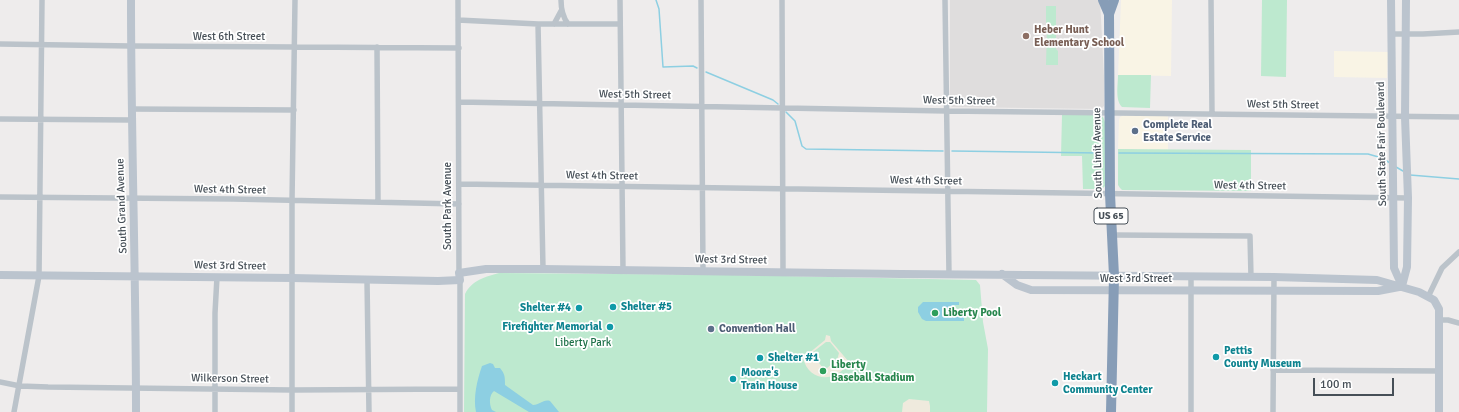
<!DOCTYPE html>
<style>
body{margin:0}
#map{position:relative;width:1459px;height:412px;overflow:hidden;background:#eeecec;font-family:Signika,sans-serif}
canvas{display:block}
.scale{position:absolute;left:1313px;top:378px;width:81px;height:18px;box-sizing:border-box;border:2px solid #464f57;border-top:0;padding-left:5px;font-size:12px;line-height:14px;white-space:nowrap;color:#464f57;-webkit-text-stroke:3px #fff;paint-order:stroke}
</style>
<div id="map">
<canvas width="1459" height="412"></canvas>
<div class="scale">100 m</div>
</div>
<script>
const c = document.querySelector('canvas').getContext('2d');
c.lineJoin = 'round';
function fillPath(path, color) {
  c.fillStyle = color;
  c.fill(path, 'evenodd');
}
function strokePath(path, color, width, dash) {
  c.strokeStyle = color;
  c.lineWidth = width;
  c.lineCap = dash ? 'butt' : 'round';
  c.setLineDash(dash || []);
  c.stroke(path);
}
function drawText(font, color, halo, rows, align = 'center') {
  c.font = font + ' Signika,sans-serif';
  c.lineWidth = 3.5;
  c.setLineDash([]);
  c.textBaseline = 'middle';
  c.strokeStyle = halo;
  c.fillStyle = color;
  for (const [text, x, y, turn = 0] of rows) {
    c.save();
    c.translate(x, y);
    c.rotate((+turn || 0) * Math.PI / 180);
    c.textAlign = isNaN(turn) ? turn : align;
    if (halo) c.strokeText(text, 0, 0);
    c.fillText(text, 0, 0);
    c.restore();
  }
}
fillPath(new Path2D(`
 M1121,0H1172L1171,76L1118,75Z
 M1334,51L1388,52L1387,78L1334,77Z
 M1124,115L1168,116V150L1118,149L1119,120L1120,117Z`), '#f9f4e5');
fillPath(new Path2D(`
 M950,0H1100L1104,76V106L1101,109L952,107L950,105Z`), '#dfdddd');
fillPath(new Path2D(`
 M1262,0H1287L1286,77L1261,76Z
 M1046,6H1056V49L1058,51V65H1046L1047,26L1046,25Z
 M1118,75H1151L1150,108L1122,107C1115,100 1118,85 1118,75Z
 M1062,115H1100L1103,117L1105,122V186L1102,189H1083L1082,156H1061Z
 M1118,149L1251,150V191L1122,190L1120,188L1118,185Z
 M499,273L736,275L976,280L980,285L983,322L988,349L987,412H464L465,294C472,280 485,277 499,273Z`), '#bde9cf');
fillPath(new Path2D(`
 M826,335L830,336L831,341L849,362C837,383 809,383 803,358L825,340ZM826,342H830L839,353L837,360L827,368H823L815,358L813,352Z
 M909,399L929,401L930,406V412H902L903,403Z`), '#efeadd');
fillPath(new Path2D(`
 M923,302H959V305H953V313L964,314V321H926L922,319L918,312V307Z
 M490,363L493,364L495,368H500C505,374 505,377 505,385L533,405C540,405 543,399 550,401L559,412H529L494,391C489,395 489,404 492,410L496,412H476C473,398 477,380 482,366Z`), '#8dcfe2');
strokePath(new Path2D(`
 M656,0L659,9L663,67L693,66L697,68
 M706,72L773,100L778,104
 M786,112L795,121L802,146L806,149L943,151
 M952,151L1100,153
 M1119,153L1368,154L1382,158L1390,163
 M1396,167L1403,171
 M1410,175L1459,179`), '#8dcfe2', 1.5);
strokePath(new Path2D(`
 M458,0L459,273
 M561,0C561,9 562,16 568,24
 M620,0L623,270
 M701,0L703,271
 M782,0L783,272
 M945,0L949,274
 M1211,0L1212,113
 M458,20L538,24H620
 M538,24L543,269
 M554,24L561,11
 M1391,34H1423L1459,32
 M0,44L131,46L459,48
 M377,47L378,202
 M459,102L946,111L1459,117
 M131,109L294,110
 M0,119L131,120
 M459,184L1408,198
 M0,197L233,199L459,204
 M1113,235L1250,236L1251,277
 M367,280L369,412
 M460,280V412
 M1428,297L1442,268L1459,252
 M1440,320H1448L1459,323
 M1273,370L1440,371
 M0,382L20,386L48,387L292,390L460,389
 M14,412L39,276L42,0
 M215,412V313L217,277
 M292,412V201L295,0
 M1191,412V277
 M1273,412L1274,277`), '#bbc3ca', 5.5);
strokePath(new Path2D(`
 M131,0C131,137 136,275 136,412
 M1391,0L1394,268L1402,286
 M1002,274L1017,285L1031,290L1378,291L1399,287
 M0,275L292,278L438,281L460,280L459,273L486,269H543L901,274L1274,277L1377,280L1419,292L1434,300L1439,309V412
 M1402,286L1407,267L1408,198L1405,117L1406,0`), '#bbc4ce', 8);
strokePath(new Path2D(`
 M1103,0L1109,14L1110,194L1114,276L1111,412
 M1109,14L1114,0`), '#879db7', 10);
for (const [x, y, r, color] of [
 [1026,36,4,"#8d6e63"],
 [1135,131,4,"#5c6f8a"],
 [613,307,4,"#0f9aa8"],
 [579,308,4,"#0f9aa8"],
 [935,313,4,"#2e9e5b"],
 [610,327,4,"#0f9aa8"],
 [711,329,4,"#5c6f8a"],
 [1216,357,4,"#0f9aa8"],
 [760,358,4,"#0f9aa8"],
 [823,371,4,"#2e9e5b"],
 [733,379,4,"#0f9aa8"],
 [1055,383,4,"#0f9aa8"]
]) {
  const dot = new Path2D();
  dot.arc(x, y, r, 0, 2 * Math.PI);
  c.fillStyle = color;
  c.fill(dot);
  strokePath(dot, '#fff', 1.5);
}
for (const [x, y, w] of [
 [1111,216,34]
]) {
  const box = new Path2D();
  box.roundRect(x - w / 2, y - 8, w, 16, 3);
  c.fillStyle = '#fff';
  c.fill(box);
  strokePath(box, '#464f57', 1);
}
drawText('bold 10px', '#464f57', null, [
 ["US 65",1111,216]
]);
drawText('bold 11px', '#785e54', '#fff', [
 ["Heber Hunt",1034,30],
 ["Elementary School",1034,43]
], 'left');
drawText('11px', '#464f57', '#fff', [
 ["West 6th Street",229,37],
 ["West 5th Street",635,95,1],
 ["West 5th Street",959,101,1],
 ["West 5th Street",1283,105,1],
 ["South State Fair Boulevard",1382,144,-91],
 ["South Limit Avenue",1098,153,-91],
 ["West 4th Street",602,176,1],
 ["West 4th Street",926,181,1],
 ["West 4th Street",1250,186,1],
 ["West 4th Street",230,190,1],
 ["South Grand Avenue",122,206,-92],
 ["South Park Avenue",448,206,-90],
 ["West 3rd Street",731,260,1],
 ["West 3rd Street",230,266,1],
 ["West 3rd Street",1136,279],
 ["Wilkerson Street",230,379,1]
]);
drawText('bold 11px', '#4e5e75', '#fff', [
 ["Complete Real",1143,125],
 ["Estate Service",1143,138],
 ["Convention Hall",719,329]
], 'left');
drawText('bold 11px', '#0d838f', '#fff', [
 ["Shelter #5",621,307],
 ["Shelter #4",571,308,"right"],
 ["Firefighter Memorial",602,327,"right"],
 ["Pettis",1224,351],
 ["County Museum",1224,364],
 ["Shelter #1",768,358],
 ["Moore's",741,373],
 ["Train House",741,386],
 ["Heckart",1063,377],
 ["Community Center",1063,390]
], 'left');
drawText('bold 11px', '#27864d', '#fff', [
 ["Liberty Pool",943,313],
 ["Liberty",831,365],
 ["Baseball Stadium",831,378]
], 'left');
drawText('11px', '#1e7149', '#fff', [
 ["Liberty Park",583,343]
]);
</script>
